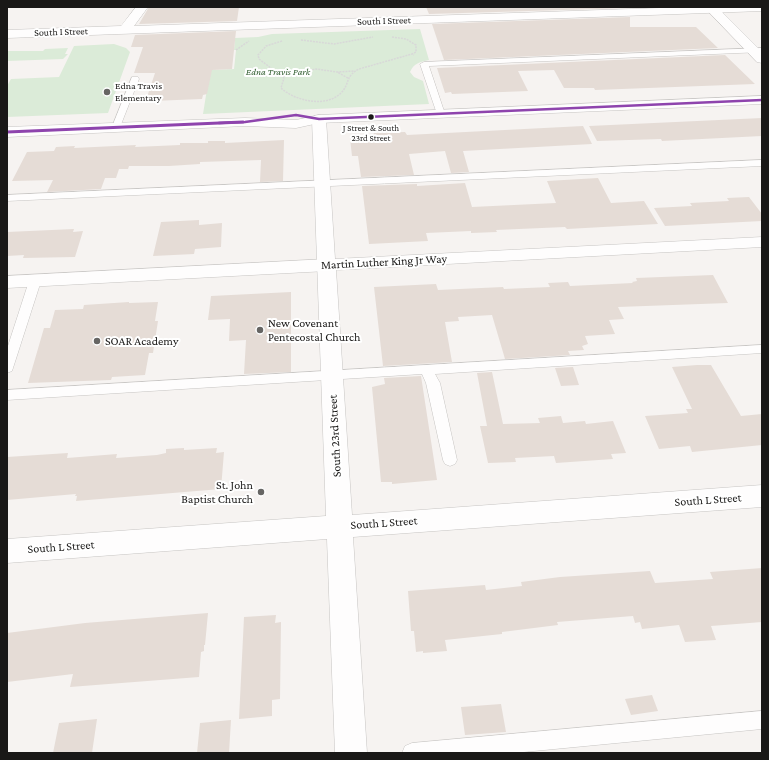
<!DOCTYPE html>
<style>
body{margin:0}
#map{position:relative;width:769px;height:760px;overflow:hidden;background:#f6f3f1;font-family:"Crimson Pro",serif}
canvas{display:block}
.frame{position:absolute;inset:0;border:8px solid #191817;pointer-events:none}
</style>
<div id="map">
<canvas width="769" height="760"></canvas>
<div class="frame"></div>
</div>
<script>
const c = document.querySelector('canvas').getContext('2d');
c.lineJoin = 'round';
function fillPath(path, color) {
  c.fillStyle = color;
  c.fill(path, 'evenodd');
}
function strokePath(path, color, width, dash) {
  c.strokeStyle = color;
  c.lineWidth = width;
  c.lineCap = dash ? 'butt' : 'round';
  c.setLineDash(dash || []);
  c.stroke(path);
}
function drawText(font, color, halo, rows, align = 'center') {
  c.font = font + ' "Crimson Pro",serif';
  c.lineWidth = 4;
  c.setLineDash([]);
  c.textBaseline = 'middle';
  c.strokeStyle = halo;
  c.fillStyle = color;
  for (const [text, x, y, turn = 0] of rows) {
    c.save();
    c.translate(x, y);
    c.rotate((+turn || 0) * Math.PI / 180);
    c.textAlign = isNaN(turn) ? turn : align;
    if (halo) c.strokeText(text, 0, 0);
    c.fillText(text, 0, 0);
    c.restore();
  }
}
fillPath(new Path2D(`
 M420,29L429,60C420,62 414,63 410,72L414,77L423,81L429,104L203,114L210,70L234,69L236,50H234L235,38L258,37L272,34Z
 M114,44L126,48L130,52L108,113L7,117V86L11,79L59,77L74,46Z
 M68,48L65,54H68L63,59L7,61V51H43L45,49Z`), '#dbebd8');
fillPath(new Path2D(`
 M149,7H239L237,21L139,24Z
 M426,7H630V8L429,14Z
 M630,17V27H696L718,48L444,60L432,24Z
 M236,31L232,69L212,70L207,94L203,95L202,99L152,101L153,97H147L155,73H134L143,47H131L135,35Z
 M725,55L755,84L595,90L594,88H564L554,70L518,71L528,91L452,94L451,92L445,93L437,68Z
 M762,118V136L662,141L661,139L597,141L589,126Z
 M583,126L592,144L463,151L469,172L451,173L445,151L409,154L414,175L361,177L358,156H352L350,138L372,137L374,133L405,132L407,135Z
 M284,140L283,181L260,182L261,160L200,162V164L169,166H129L128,169H119L116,178H105L101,189L47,192L53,180L12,181L27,152L54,151L56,147L75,146L74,148L136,145L135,147L180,145V143H208V141H225V143Z
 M598,178L611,203L644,201L658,224L567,229L565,227L496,230L497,232L471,233V231L426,233L428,241L369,244L362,186L417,184V186L465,183L472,207L556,203L547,181Z
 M749,197L762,214V221L665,226L654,208L692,206L690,203L729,201L727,198Z
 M199,220V225L222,223L221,247L195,249L194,254L153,256L161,222Z
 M74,229L73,232L83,231L75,257L23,258L24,255L7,256V232Z
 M713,275L728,303L618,307L624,319L609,320L615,334L585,336L588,344L582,346L584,350L568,351L570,355L505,359L492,315L458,317L459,321L445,322L452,362L383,366L374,287L436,284L438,290L503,287L504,289L550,287L548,283L568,282L570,286L633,283L632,282L637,281L636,278Z
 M291,292V372L244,374L246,340L229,341L230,319L208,320L211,296Z
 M129,302V303L158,302L155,321H158L153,353H149L145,375L112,377L111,380L28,383L44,328H50L55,310L83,309L84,305Z
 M697,365H711L741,416L762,414V445L692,452L690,446L659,449L645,416L688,413L686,409H692L672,367Z
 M573,367L579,385L561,386L555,368Z
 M492,372L503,424L540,423L538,418L561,416L563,423L585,421L586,424L613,421L626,453L611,454L613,459L556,463L554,456L515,458L516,462L488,463L480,426H487L477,373Z
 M421,376L437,480L392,484V482H381L372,387L385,384L384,378Z
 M184,448V450L217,448L216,453L224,452L221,489L76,501L77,496H75L76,494L7,500V457L68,453L67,458L117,454L116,458L157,455L166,453V449Z
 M762,568V622L711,626L716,640L685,642L679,625L642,629L640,622L635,623L633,616L557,622L558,625L502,632V634L445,640L447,651L423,653V651L416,652L414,631H411L408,591L485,585L486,590L522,586L521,582L560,577L650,571L655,583L713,579L710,572Z
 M208,613L205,645H204V651L201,652L199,677L70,687L73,674L7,682V633L85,623Z
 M276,615L275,623L281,622L280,699L272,700V716L239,719L244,617Z
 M652,695L658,711L631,715L625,699Z
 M501,704L506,732L465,735L461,707Z
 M97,719L92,753H53L59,723Z
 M231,720L229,753H197L200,723Z`), '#e5dcd6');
const service = new Path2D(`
 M762,48V52L429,66L445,114L441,117L437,114L420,64L424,62Z
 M132,77H138L139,79L120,127L116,130L113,129L112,127Z
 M762,160V166L7,201V195Z
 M35,277L39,278L41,281L13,368L12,371L7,373V349L29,281L31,278Z
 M762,345V353L435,374L440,383L457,460L455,464L450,466L445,464L443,460L426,383L422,374L7,400V390Z
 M762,711V729L513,753H402L405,746L412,743Z`);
const minor = new Path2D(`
 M136,7H148L134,26L689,7H762V11L7,38V30L121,26Z
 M319,115L324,116L326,119L335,259L762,237V247L336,270L352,515L762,485V507L353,537L367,753H335L327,539L7,563V539L326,516L312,119L314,116Z`);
const tertiary = new Path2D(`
 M704,7H717L762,52V63L757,62Z
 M762,96V104L319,123L296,128L245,126L7,137V127L245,118L296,120L319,115Z
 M327,259L334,261L336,265L334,269L327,271L7,288V276Z`);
strokePath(service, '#c6c4c2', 1);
strokePath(minor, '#c6c4c2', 1);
strokePath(tertiary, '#c6c4c2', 1);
strokePath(new Path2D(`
 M392,37L406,39L416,45V52L412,54L414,55
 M301,40L334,44L373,37
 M282,41L266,46L258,55L259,59L284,78L281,88C295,101 326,108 341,93C350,84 345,76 359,69L412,54
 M236,50L249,41
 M283,76L316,69L337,72
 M348,78L337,72L354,71`), '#d8d8d8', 1.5, [2, 1]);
fillPath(service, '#fefdfd');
fillPath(minor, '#fefdfd');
fillPath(tertiary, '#fefdfd');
strokePath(new Path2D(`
 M219,123L245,122L296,115L319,119L762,100`), '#8e44ad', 2.5);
strokePath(new Path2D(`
 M7,132L243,122`), '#8e44ad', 3);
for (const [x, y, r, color] of [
 [107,92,4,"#666563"],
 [371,117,3.5,"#191817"],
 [260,330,4,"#666563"],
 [97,341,4,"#666563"],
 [261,492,4,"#666563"]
]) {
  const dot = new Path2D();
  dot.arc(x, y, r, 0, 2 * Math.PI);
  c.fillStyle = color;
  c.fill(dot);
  strokePath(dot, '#fff', 1.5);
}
drawText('9px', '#191817', '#fff', [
 ["J Street & South",371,128],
 ["23rd Street",371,138]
]);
drawText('10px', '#191817', '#fff', [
 ["South I Street",384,21,-2],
 ["South I Street",61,32,-2]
]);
drawText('italic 10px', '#346033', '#fff', [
 ["Edna Travis Park",278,72]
]);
drawText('10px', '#191817', '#fff', [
 ["Edna Travis",115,86],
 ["Elementary",115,98]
], 'left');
drawText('12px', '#191817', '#fff', [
 ["Martin Luther King Jr Way",384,262,-3],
 ["South 23rd Street",335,436,-93],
 ["South L Street",708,500,-4],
 ["South L Street",384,523,-4],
 ["South L Street",61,547,-4]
]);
drawText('12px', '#191817', '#fff', [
 ["New Covenant",268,323],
 ["Pentecostal Church",268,337],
 ["SOAR Academy",105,341],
 ["St. John",253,485,"right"],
 ["Baptist Church",253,499,"right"]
], 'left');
</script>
